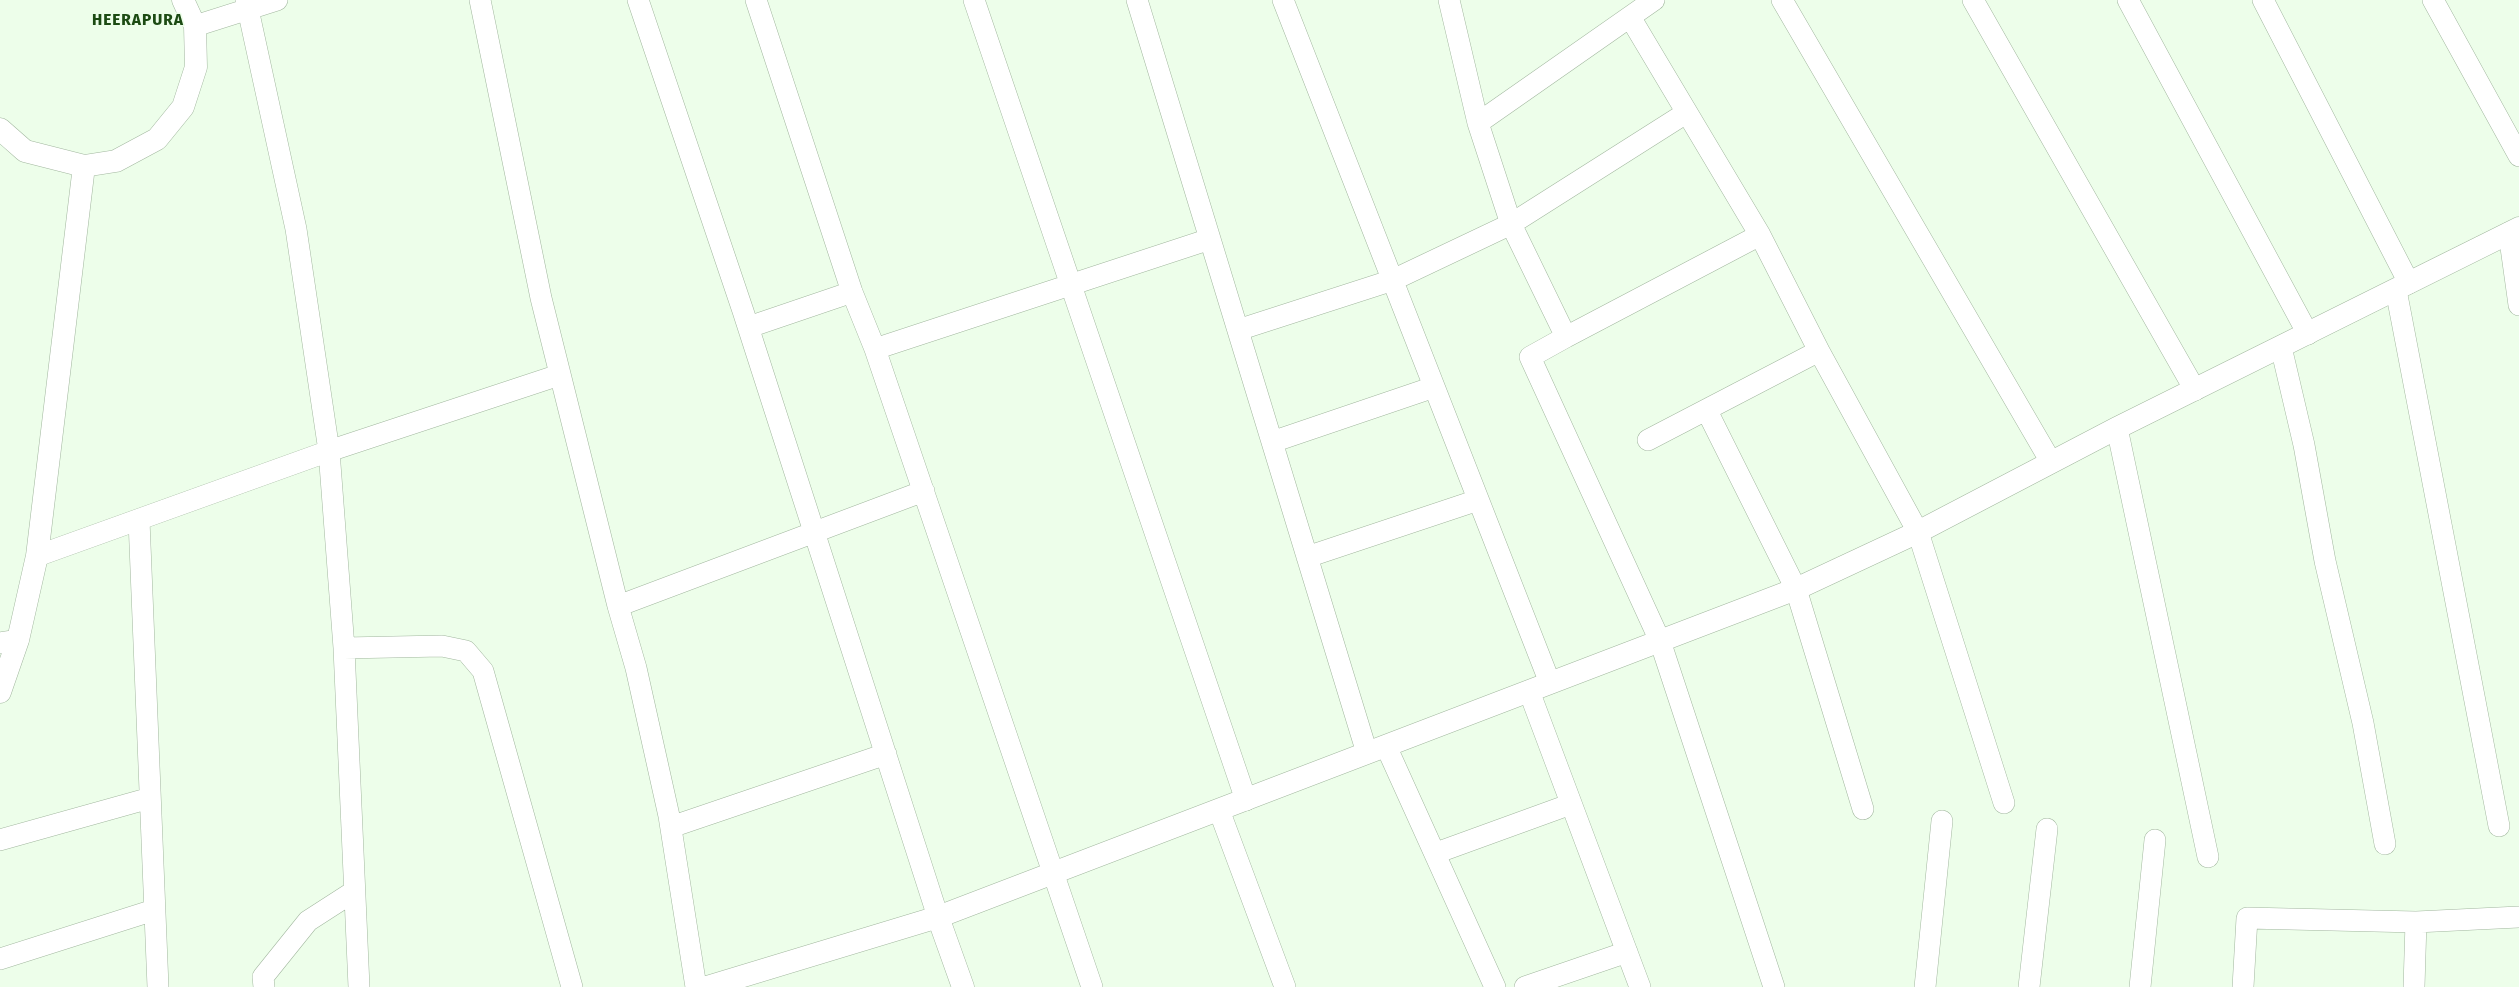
<!DOCTYPE html>
<style>
body{margin:0}
canvas{display:block;background:#edfeea}
</style>
<canvas width="2519" height="987"></canvas>
<script>
const c = document.querySelector('canvas').getContext('2d');
c.lineJoin = 'round';
function strokePath(path, color, width, dash) {
  c.strokeStyle = color;
  c.lineWidth = width;
  c.lineCap = dash ? 'butt' : 'round';
  c.setLineDash(dash || []);
  c.stroke(path);
}
function drawText(font, color, halo, rows, align = 'center') {
  c.font = font + ' "Fira Sans Condensed",sans-serif';
  c.lineWidth = 3;
  c.setLineDash([]);
  c.textBaseline = 'middle';
  c.strokeStyle = halo;
  c.fillStyle = color;
  for (const [text, x, y, turn = 0] of rows) {
    c.save();
    c.translate(x, y);
    c.rotate((+turn || 0) * Math.PI / 180);
    c.textAlign = isNaN(turn) ? turn : align;
    if (halo) c.strokeText(text, 0, 0);
    c.fillText(text, 0, 0);
    c.restore();
  }
}
const minor = new Path2D(`
 M246,0L296,229L329,451L344,648L359,987
 M480,0L541,298L618,606L636,668L669,816L696,987
 M638,0L743,311L938,917
 M756,0L852,292L875,349L1092,987
 M974,0L1246,800
 M1137,0L1367,753
 M1283,0L1550,683
 M1449,0L1478,123L1511,224L1566,337L1530,357L1660,641L1774,987
 M1782,0L2051,462
 M1973,0L2195,390
 M2128,0L2308,334
 M2263,0L2409,283
 M2433,0L2519,156
 M1630,17L1760,235L1819,351L1918,532L2004,803
 M195,26L277,0
 M1478,123L1654,0
 M2509,233L2519,305
 M2396,290L2499,826
 M749,327L852,292
 M1238,330L1393,280L1511,224L1686,113
 M1566,337L1760,235
 M2281,347L2304,445L2325,561L2363,723L2385,844
 M875,349L1210,239
 M1707,411L1796,589L1863,809
 M2117,428L2208,857
 M1648,440L1819,351
 M1272,442L1434,387
 M139,520L158,987
 M37,556L329,451L559,375
 M1307,557L1478,500
 M618,606L924,491
 M0,643L18,640
 M344,648L442,646L466,651L483,671L572,987
 M1529,691L1640,987
 M1386,746L1495,987
 M1219,810L1285,987
 M671,827L886,754
 M0,840L150,798
 M1436,853L1571,804
 M0,959L154,910
 M264,987L263,977L308,921L353,892
 M1525,987L1627,952
 M1925,987L1942,821
 M2029,987L2047,829
 M2140,987L2155,840
 M2243,987L2247,918L2416,922L2519,917
 M2414,987L2416,922`);
const tertiary = new Path2D(`
 M0,129L25,151L84,166L116,161L157,139L183,107L196,67L195,26L183,0
 M0,692L18,640L37,556L84,166
 M938,917L963,987
 M707,987L938,917L1796,589L1918,532L2117,428L2519,228`);
strokePath(minor, '#a2b79f', 22);
strokePath(tertiary, '#a2b79f', 23);
strokePath(minor, '#fff', 21);
strokePath(tertiary, '#fff', 22);
c.letterSpacing = '1px';
drawText('bold 17px', '#1c4b13', '#edfeea', [
 ["HEERAPURA",138,20]
]);
c.letterSpacing = '0px';
</script>
